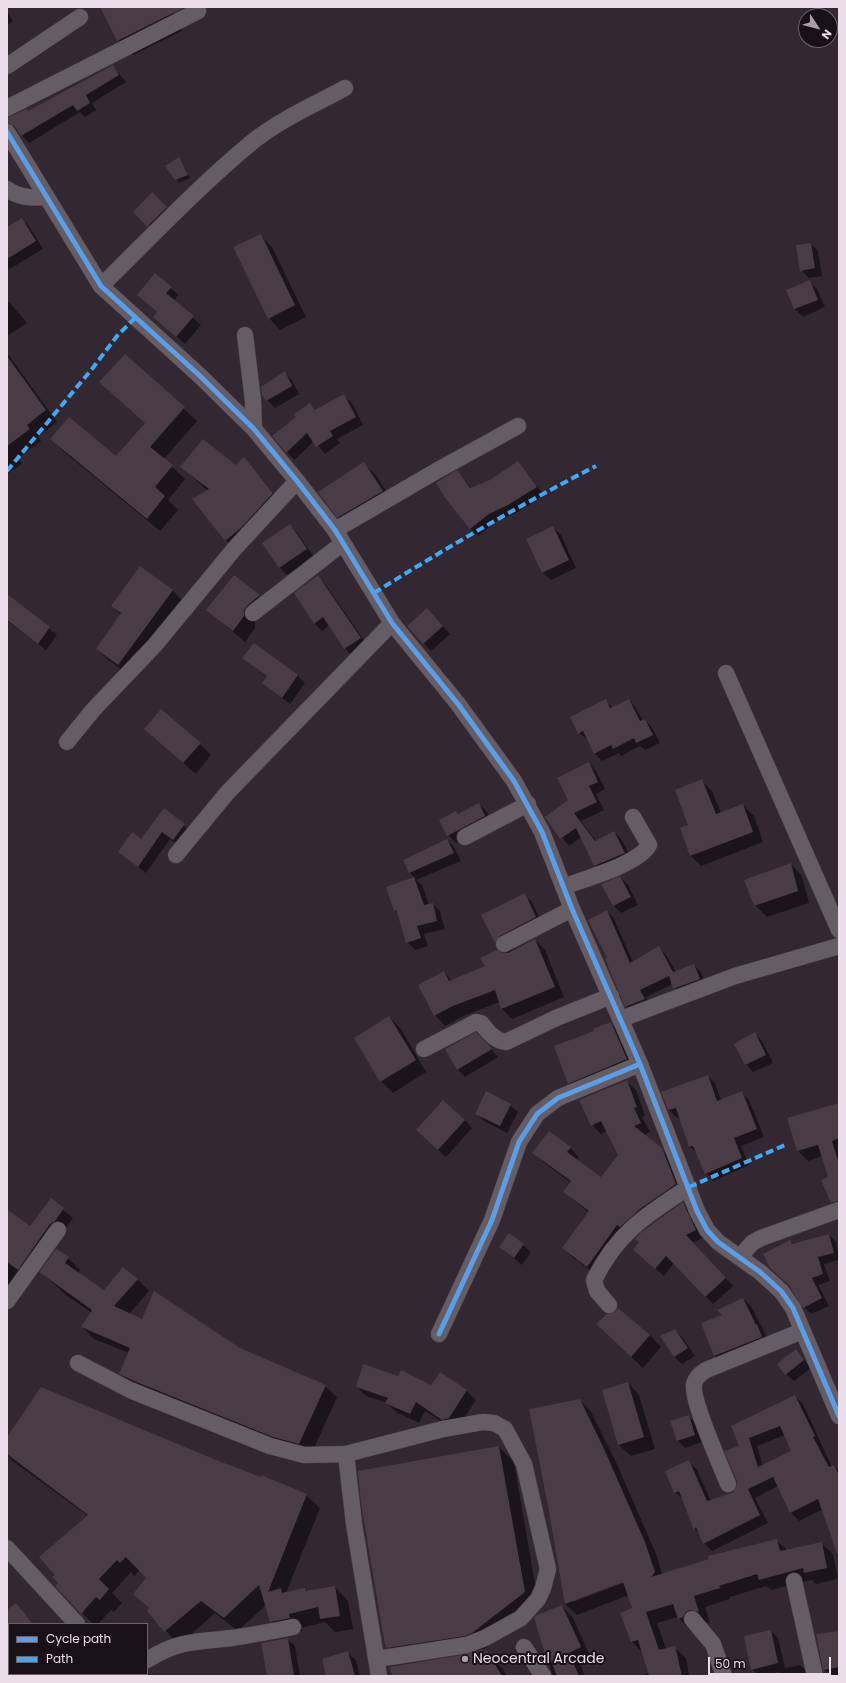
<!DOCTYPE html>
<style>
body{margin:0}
#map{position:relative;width:846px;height:1683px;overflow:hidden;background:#332732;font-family:Poppins,sans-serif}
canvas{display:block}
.frame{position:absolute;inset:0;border:8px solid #ebdde9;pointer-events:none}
.legend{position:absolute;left:8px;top:1623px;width:140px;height:52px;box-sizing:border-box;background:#191018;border:1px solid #6d626c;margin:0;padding:5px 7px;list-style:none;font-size:12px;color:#ebdde9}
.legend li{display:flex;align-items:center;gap:8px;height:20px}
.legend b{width:20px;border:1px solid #6d626c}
.north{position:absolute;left:798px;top:8px;width:40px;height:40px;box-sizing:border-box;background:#191018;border:1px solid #6d626c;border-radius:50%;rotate:126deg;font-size:11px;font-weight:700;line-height:16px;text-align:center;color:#ebdde9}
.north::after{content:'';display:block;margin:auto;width:14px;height:18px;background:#ab9da9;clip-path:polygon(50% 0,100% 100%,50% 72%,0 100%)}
.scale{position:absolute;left:708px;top:1657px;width:123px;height:18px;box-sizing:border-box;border:2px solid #ebdde9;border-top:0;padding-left:5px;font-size:12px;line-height:14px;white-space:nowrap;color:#ebdde9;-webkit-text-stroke:3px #191018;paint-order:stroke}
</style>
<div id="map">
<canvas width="846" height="1683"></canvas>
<div class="frame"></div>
<ul class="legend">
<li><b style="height:5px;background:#5a9eea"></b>Cycle path</li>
<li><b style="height:5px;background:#3fa9f5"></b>Path</li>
</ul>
<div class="north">N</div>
<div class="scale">50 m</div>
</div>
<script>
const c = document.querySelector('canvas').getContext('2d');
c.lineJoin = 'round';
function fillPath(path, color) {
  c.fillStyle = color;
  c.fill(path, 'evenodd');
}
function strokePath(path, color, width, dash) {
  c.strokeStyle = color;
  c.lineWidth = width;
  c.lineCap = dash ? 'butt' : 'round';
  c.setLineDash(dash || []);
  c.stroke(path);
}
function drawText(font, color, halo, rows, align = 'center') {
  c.font = font + ' Poppins,sans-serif';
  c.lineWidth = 4;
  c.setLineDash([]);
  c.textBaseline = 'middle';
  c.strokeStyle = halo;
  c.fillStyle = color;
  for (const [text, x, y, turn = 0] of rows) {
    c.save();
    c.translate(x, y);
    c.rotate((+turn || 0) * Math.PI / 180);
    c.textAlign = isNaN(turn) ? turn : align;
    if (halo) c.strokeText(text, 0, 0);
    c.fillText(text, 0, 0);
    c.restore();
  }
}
fillPath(new Path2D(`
 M102,7H170L182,31L133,55L118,40Z
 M7,12L13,21L7,25Z
 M113,66L126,82L92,103L96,110L85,117L80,112L29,143L7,120L28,112Z
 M178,158L190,178L179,183L176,179Z
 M152,193L174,215L156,233L134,212Z
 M22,219L29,226L43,249L8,270L7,228Z
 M260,235L272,247L306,317L280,330L269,318Z
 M811,244L818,251L822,276L809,278L801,270Z
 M810,282L817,289L825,307L803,317L795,309L788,291Z
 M171,288L178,295L174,301L201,325L185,344L154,317L158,313L146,302Z
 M9,302L27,323L7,336V304Z
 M7,353L57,422L38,437L41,441L18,458L22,464L7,474Z
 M125,355L197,421L164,459L185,479L168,500L178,510L160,531L64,452L52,439L116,457L146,424Z
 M285,373L292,380L299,394L275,408L267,400Z
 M344,396L352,403L363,425L337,439L340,443L325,454L314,441L294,460L273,436L297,417L310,404L316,410Z
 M244,458L284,505L237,551L226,540L208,491L182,467L237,466Z
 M518,463L544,495L516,513L497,521L478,536L470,528L457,471L472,489L490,481Z
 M364,464L376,475L393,503L350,529L338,517Z
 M290,525L297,533L314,557L287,575L280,568L263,543Z
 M553,527L561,535L576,568L551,580L543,573L528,539Z
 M234,576L271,607L258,617L255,622V628L245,642L208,610Z
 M318,576L325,584L368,646L352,656L345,648L330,625L322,631L314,623Z
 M172,590L183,601L129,675L107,659L97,649L121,615L112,606Z
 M11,599L57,635L46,650L7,621V605Z
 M434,617L450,634L431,651L408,626Z
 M254,644L298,676L305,683L290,704L263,683L267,677L244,658Z
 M629,700L636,708L643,721L645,720L652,728L660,743L645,750L640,746L621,756L619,753L602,761L594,753L588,740L579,733L606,701L613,708Z
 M157,740L200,744L211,755L196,774Z
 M589,763L596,771L605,789L596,794L604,810L581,821L596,841L614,832L622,840L632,860L603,873L595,865L581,837L569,846L546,817L569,800Z
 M702,781L712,791L721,813L743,805L754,816L763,842L701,866L690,855L689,825Z
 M479,804L487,812L492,823L456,843L448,835L458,815Z
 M164,810L192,832L181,847L170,839L146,873L119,852L142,840Z
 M447,840L454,847L461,861L416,880L422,885L429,905L433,904L440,911L445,929L424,934L428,946L415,950L407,942L387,888L415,878L409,872Z
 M791,864L802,876L809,903L767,917L755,905Z
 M620,877L628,885L638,905L621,913L614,906L603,884Z
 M524,895L532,902L543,925L503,950L495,943L482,915Z
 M607,911L614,919L633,962L659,948L666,955L676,972L694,965L701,972L706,986L681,996L673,984L646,997L651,1007L634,1014L626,1007L606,960L609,959Z
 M535,940L545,950L564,997L512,1019L502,1009L500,1002L463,1016L445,1026L435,1015L444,972L452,981L486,967L503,954Z
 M389,1017L401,1029L426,1072L393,1093L381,1081Z
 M611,1023L623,1035L638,1071L580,1095L568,1083L595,1031Z
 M755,1034L762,1041L773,1063L753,1072L746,1064Z
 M484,1041L498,1057L465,1077L457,1069Z
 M708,1076L715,1083L721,1100L741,1092L749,1100L764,1137L741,1146L749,1165L714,1181L706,1173L698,1154L690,1147L680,1116L677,1118L669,1110L662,1093Z
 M626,1081L636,1090L645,1116L642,1117L650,1132L644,1135L671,1158L685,1193L650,1218L597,1275L572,1257L563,1248L589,1213L564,1192L571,1183L543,1162L534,1153L570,1148L579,1157L577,1160L601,1179L619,1156L607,1131L601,1134L592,1125Z
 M510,1105L518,1112L507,1133L484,1121L476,1113Z
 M839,1105V1210L832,1202L829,1178L823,1156L808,1161L798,1151Z
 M465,1120L472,1128L446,1157L425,1138Z
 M51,1200L73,1218L64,1230L7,1288V1211L31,1228Z
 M683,1203L691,1211L703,1238L692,1243L733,1286L713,1304L674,1263L664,1276L634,1250Z
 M829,1235L836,1242L839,1260L824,1264L830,1281L818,1285L829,1306L811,1314L804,1307L790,1286V1241L793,1244Z
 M523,1245L531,1252L522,1265L500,1247Z
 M68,1258L80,1270L78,1273L105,1291L137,1279L149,1291L129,1314L143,1320L240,1349L325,1386L337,1397L311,1455L132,1385L120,1373L129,1353L94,1339L82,1327L92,1313L67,1296L41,1272Z
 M743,1299L751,1306L765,1333L769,1345L722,1364L715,1356L702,1324L723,1315Z
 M675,1330L683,1338L695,1356L682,1364L675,1357L662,1337Z
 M650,1335L661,1347L643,1368L609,1336Z
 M796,1350L811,1368L794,1381L786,1374Z
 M440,1373L467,1391L476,1400L458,1427L452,1428L425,1411L419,1423L396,1412L387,1403L366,1396L357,1387L399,1377L432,1386Z
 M628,1383L639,1395L655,1449L631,1456L619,1445L603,1390Z
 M795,1396L803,1404L832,1467L834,1466L839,1471V1542L823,1509L799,1521L791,1513L778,1486L755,1498L768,1523L712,1551L704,1543L701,1535L695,1529L684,1500L675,1492L689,1462L697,1470L711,1501L733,1493L738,1486L740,1447L732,1427ZM785,1435L793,1451L763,1466L757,1446Z
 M580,1400L591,1412L616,1462L656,1554L662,1574L776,1540L787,1550L821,1543L833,1554L838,1579L816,1584L812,1580L771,1590L766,1586L730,1597V1599L705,1607L710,1623L702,1621L694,1628L690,1630L678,1617L657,1623L666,1649L674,1647L686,1658L689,1676H641L649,1673L643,1653L632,1642L621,1613L633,1609L629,1595L577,1615L565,1604ZM627,1579L628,1581L573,1602V1600Z
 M688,1416L696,1423L702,1442L685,1448L677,1440Z
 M7,1439L216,1461L306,1495L320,1508L286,1593L304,1589L307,1592L335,1587L348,1601L353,1629L335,1632L325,1622L301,1628L303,1631L284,1635L271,1621L266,1605L238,1631L215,1613L179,1645L148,1611L150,1609L134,1594L148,1578L140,1570L134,1576L131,1572L112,1593L122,1603L114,1612L111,1610L98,1624H93L56,1586L59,1583L56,1575L88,1516L14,1462L7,1455Z
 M499,1447L514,1462L539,1607L491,1645L482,1650L502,1668L507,1676H393L469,1655L477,1651L403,1663L388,1647Z
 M16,1605L34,1624H9V1674H11L7,1676V1612Z
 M562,1606L573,1618L591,1658L580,1664L585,1676H553L535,1618Z
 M771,1631L778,1638L785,1668L800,1665L808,1672L809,1676H779V1672L759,1676L752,1669Z
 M839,1632V1676H831L824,1669Z
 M287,1639L295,1646L300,1676H268Z
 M348,1653L356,1660L360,1676H327Z`), '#0007');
fillPath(new Path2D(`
 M100,7H185L117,41Z
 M113,65L119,75L86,95L90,103L77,111L73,105L21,136L15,127L7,122V118L9,117L26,109L28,111Z
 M179,157L188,175L175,180L165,166Z
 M152,192L167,207L147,227L133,212Z
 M22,218L36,241L7,259V227Z
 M261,234L295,305L268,319L233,247Z
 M811,243L815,268L800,271L796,245Z
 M155,273L172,287L166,293L194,316L176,337L153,317L157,312L137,295Z
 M810,280L818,300L794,309L786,290Z
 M125,354L185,407L150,447L173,465L155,487L165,496L147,519L50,439L69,417L116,456L145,423L99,382Z
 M7,356L46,410L27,425L30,429L7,446Z
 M285,371L292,386L266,401L262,395L261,387Z
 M344,394L356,417L330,431L333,436L316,447L307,433L286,453L272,436L296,417L294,414L310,403L315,410Z
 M203,439L236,465L244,457L273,493L241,528L225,541L192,499L209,489L180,467Z
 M518,461L537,487L508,505L489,514L470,529L446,499L436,483L457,470L470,488L490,480Z
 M364,462L383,491L337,518L318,492Z
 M290,524L307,549L279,568L262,543Z
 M553,526L569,560L542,573L526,539Z
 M140,566L173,590L118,665L96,649L121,613L111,606Z
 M234,575L260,595L247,606L244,610V616L233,631L206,610Z
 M318,575L361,638L344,649L323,617L314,624L294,593Z
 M7,594L50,627L38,644L7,620Z
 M427,608L443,626L423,644L407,626Z
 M254,643L298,675L282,698L262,683L267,676L242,658Z
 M606,699L610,708L629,699L640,721L645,719L653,735L636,743L634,738L613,749L611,745L594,754L583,731L578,734L570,717Z
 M161,709L201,743L183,763L144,729Z
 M589,762L598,782L589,786L597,802L574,813L595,841L614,831L625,853L594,866L576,828L560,839L545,817L568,800L557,778Z
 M702,779L716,814L743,804L753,832L690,856L680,828L688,825L675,790Z
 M479,803L485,816L447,836L439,820L456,811L458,814Z
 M164,808L185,824L173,840L162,832L138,867L118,852L132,832L141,839Z
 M447,839L454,853L409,873L403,860Z
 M791,863L798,891L754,906L744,880Z
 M620,876L631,897L613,906L601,884Z
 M414,877L424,905L433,903L437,921L417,926L421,938L406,943L396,910L394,911L386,887Z
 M525,893L536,917L500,936L495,943L481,915Z
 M607,910L630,963L659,946L673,972L694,964L700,979L673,989L669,976L640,990L645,999L625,1007L605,959L607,958L588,920Z
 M535,939L555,987L501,1009L495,990L453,1006L434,1016L418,985L444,971L449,981L485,966L480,958L497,950L503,953H508Z
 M389,1016L416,1060L380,1082L354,1038Z
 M611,1022L627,1059L568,1084L554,1046L594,1031L593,1029Z
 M476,1032L492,1049L457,1070L445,1049Z
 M755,1032L766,1055L745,1065L734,1044Z
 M708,1075L717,1101L742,1091L757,1129L734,1138L742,1158L705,1174L693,1146L689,1147L676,1108L668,1110L661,1092Z
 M627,1080L637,1107L634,1108L641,1123L634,1126L662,1148L676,1184L640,1209L620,1227L617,1225L587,1267L562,1248L589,1211L563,1192L571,1181L532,1153L549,1131L571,1147L567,1152L601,1177L618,1155L601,1121L591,1126L579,1100Z
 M486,1091L511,1104L500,1126L475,1114Z
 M443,1100L465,1120L438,1150L416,1130Z
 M839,1103V1138L832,1141L839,1164V1201L831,1203L821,1180L828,1177L818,1145L797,1151L787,1118Z
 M51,1198L64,1208L55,1221L50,1224L18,1270L7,1262V1209L30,1226Z
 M683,1202L696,1230L686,1235L726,1278L705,1297L666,1256L655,1269L633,1250L639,1242L635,1239L640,1233Z
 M509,1233L524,1244L514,1258L499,1247Z
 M829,1234L834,1253L818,1257L823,1274L812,1278L822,1298L803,1308L789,1285L770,1268L763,1254L790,1240L792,1244Z
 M56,1249L69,1257L65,1263L104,1290L123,1267L138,1279L114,1306L142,1319L154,1291L240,1348L326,1385L299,1444L273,1437L134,1381L119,1374L130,1348L81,1327L92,1310L39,1272Z
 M743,1298L756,1325L757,1324L762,1337L714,1356L701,1323L722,1315L717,1310Z
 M618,1308L650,1335L631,1357L596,1324L607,1314L615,1312Z
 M675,1329L688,1348L674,1357L660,1336Z
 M796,1349L804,1360L785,1375L777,1364Z
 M363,1364L398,1376L401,1370L431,1385L440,1372L467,1390L449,1418L442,1420L416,1402L410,1414L385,1403L388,1398L356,1387Z
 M628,1382L644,1437L618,1445L602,1390Z
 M41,1387L216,1460L261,1477V1475L307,1494L268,1592L281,1588L282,1593L305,1588V1591L335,1586L340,1616L320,1619L318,1607L289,1614L290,1618L270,1622L259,1585L224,1618L201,1601L164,1632L147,1611L149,1608L133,1594L146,1578L126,1557L120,1563L117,1560L99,1579L109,1589L100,1600L96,1597L81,1614L55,1586L58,1583L52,1577L55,1575L39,1557L88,1515L7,1454V1437Z
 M795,1395L815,1436L813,1437L829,1467L834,1465L839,1475V1553H837L818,1499L790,1513L773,1477L748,1489L760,1515L703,1544L696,1527L694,1530L679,1491L674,1493L665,1471L689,1460L707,1501L732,1493L737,1486V1481L724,1451L739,1446L731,1426ZM780,1426L791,1451L758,1467L749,1438Z
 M580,1399L604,1449L645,1542L655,1572L651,1577L709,1559L708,1556L777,1539L780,1551L822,1542L827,1568L804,1573L803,1568L759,1580L757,1574L719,1586L720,1588L694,1596L699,1612L690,1610L686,1612L683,1617L678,1619L673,1604L646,1612L659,1650L675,1646L682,1676H649L638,1640L631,1642L620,1613L632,1608L623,1582L565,1604L548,1506L529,1409Z
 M689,1415L695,1435L677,1441L670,1421Z
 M499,1446L525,1592L472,1633L465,1636L387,1648L385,1645L361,1504L358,1471Z
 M16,1603L33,1624H7V1610Z
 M562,1605L581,1647L569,1653L579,1676H557L551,1661L548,1663L534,1618L537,1615Z
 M771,1630L778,1663L751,1670L744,1636Z
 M839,1631V1667L823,1670L816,1634Z
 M288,1638L294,1676H267L261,1643Z
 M483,1649V1652L487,1651L502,1676H392L390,1667L468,1654Z
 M348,1651L355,1676H326L322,1659Z`), '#493c45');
const minor = new Path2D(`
 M7,66L80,17
 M7,108L198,11
 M7,132L101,286L199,375L254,429L297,481L335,530L392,623L458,704L514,781L542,832L572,909L640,1064L697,1211L707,1230L718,1242L760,1272L781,1291L793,1308L839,1416
 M7,189C19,198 32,198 46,197
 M101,286C150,238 198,187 251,143C279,120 314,105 345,88
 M245,335L253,401L254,429
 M335,530L438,470L518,426
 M253,613L343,543
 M726,673L839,930
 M67,742L93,710L155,645L235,548L297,481
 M465,837L528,804
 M176,855L227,793L392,623
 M563,887C584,879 639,864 649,845L633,817
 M504,944L572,909
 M621,1019L735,976L839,946
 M424,1049L476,1022L481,1023C488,1032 495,1041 506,1042L556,1018L611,996
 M740,1257L752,1243L761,1238L839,1210
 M7,1301L58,1230
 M609,1305L597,1291L594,1280C617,1233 646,1215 689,1187
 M439,1334L492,1220L519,1142L537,1114L558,1098L640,1064
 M78,1363L130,1390L270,1446L304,1455L346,1454L354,1524L379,1676
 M346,1454L443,1429L483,1422L494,1423L505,1429L524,1464L548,1569L543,1588L538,1599L521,1618L485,1638L467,1645L377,1659
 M728,1484C721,1466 691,1400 694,1384C696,1377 700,1374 706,1370L802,1331
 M7,1548L77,1624
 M794,1581L815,1676
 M692,1619L713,1644L724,1676
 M524,1647L543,1676
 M147,1660C179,1640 197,1642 232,1638C253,1635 273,1631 293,1627
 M123,1674L124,1676`);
strokePath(minor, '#4c424b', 17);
strokePath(minor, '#655c64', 16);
strokePath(new Path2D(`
 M7,471L92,369L117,336L135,318
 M374,593C446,548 520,505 596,466
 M689,1187L785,1145`), '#3fa9f5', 4, [8, 4]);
strokePath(new Path2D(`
 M7,132L101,286L199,375L254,429L297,481L335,530L392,623L458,704L514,781L542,832L572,909L640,1064L697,1211L707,1230L718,1242L760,1272L781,1291L793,1308L839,1416
 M439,1334L492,1220L519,1142L537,1114L558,1098L640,1064`), '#5a9eea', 5);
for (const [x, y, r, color] of [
 [465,1659,4,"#ab9da9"]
]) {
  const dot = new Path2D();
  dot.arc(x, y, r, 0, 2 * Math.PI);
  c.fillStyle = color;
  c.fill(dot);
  strokePath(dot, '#191018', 1.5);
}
drawText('14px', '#ebdde9', '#191018', [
 ["Neocentral Arcade",473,1659]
], 'left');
</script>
